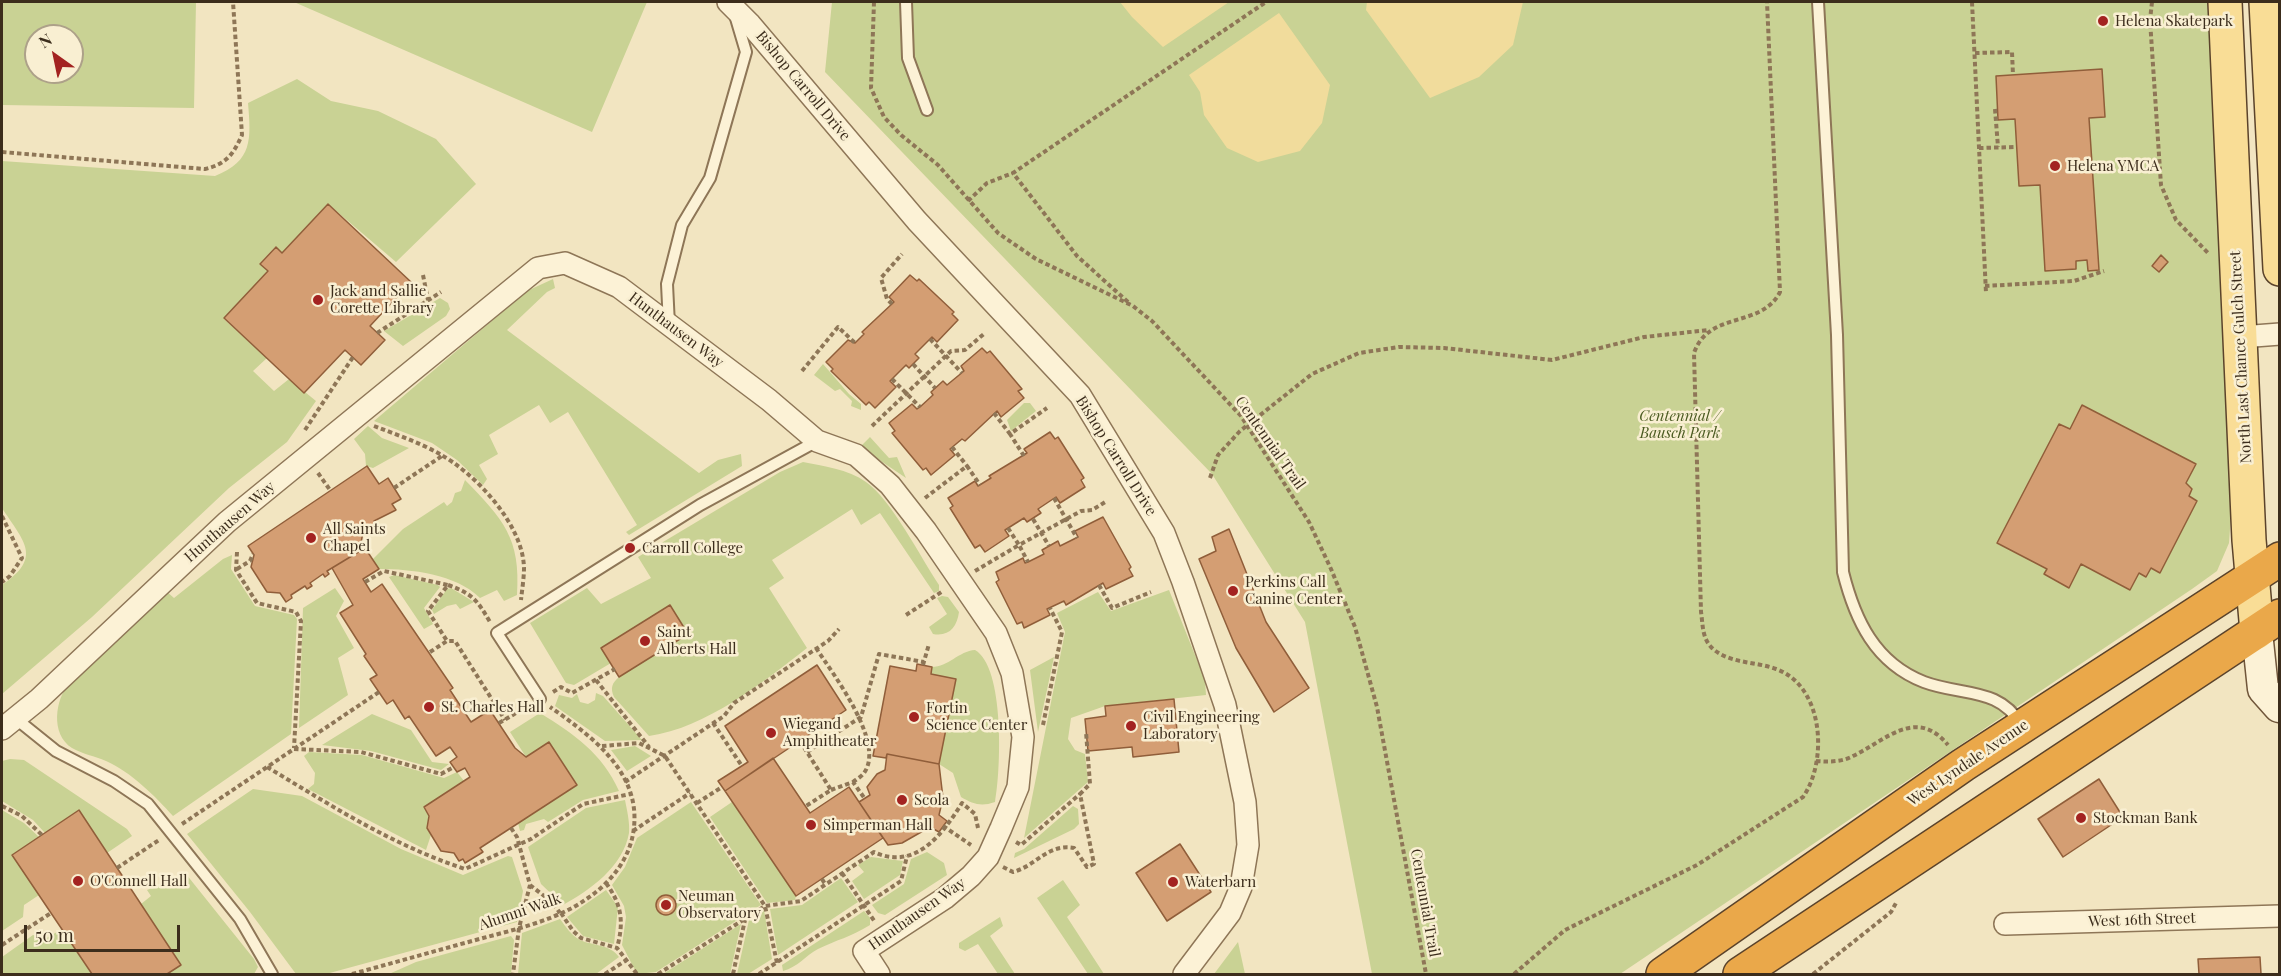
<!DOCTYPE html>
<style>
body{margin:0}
#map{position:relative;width:2281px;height:976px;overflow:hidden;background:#f2e5c1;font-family:"Playfair Display",serif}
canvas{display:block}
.frame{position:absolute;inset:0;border:3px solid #3c2d1c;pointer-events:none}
.north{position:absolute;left:24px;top:24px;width:60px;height:60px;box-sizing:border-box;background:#f9efd2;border:2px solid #ada189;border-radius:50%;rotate:327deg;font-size:16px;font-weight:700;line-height:24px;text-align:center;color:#3c2d1c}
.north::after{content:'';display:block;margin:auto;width:21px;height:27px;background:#a32321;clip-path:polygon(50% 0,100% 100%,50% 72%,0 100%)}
.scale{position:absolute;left:24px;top:925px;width:156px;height:27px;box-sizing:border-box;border:3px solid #3c2d1c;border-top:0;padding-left:8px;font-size:18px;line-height:21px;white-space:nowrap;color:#3c2d1c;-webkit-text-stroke:4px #f9efd2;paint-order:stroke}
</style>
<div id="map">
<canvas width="2281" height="976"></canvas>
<div class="frame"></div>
<div class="north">N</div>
<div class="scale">50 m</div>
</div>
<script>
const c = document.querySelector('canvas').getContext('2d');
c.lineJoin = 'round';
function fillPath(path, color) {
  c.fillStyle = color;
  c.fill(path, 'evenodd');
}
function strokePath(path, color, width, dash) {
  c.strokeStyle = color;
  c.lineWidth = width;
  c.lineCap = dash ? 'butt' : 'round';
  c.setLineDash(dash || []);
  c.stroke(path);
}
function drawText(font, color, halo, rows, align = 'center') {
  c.font = font + ' "Playfair Display",serif';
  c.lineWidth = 5;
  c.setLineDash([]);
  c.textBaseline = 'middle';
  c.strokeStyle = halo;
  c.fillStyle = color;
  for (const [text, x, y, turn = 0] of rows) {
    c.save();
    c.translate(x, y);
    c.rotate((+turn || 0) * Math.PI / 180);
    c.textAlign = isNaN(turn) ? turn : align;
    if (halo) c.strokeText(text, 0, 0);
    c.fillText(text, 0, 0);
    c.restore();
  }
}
fillPath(new Path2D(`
 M2,2H196L194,108L2,105ZM36,36H72V72H36Z
 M294,2H647L592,132Z
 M832,2H2214L2232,500L2229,543L2217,571L2192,589L1620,974H1372L1305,622L1212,474L825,72Z
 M297,79L331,101L378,111L436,139L476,184L396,262L328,204L282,253L275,247L260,263L268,271L224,319L267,358L253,371L274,391L289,379L316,401L287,442L229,488L92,617L2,694V585C43,557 24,542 2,508V161L215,176C253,161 251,139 248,103Z
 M553,279L555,288L547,292L507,330L699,473L718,460L741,454L742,466L629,535L626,532L637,525L568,412L550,423L539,405L489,435L498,454L479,465L487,479L483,485L457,460L432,443L374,421L527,291Z
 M440,298L448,303L450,309L446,316L403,346L384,331Z
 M823,364L849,394L861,404V410L851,406L852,401L840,389L835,391L814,375Z
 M1024,403H1030L1036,411L1011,431L1007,420Z
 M368,426L382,438L409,448L373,468L366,466L365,454L354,439Z
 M870,437L889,458L897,457L906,478L860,447Z
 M803,462C823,466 848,469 866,482C891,499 921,558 939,585V591L934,593L880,513L861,525L852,509L772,560L784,578L769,588L807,648C762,683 706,728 649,736L614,697C610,688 612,683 619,677L688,634L670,606L602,648L611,663L574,685L566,683L530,623L587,588L601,604L651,578L638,557L780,472Z
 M465,480C503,519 521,538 517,595L504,601L497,590L480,598C456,574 411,569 379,569L372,560L403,529L444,502L447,506L452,502L455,493L461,491Z
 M232,555L231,569L255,606L294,615L297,619L291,734L173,816C155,796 131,772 106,761C95,756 82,754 72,748C50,734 55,699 70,682C96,651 136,620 166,591L174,598L223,559Z
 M394,575L438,585L440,587L424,608L433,624L424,629L389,577Z
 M335,588L344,601L336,616L354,648L338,658L348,695L299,728L303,608Z
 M451,588L474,602L460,609L456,604L447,606L434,614L432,610L447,589Z
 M1169,590L1205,680L1206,695L1105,706L1071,718L1068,739L1075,750L1085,754L1088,782L1024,838L1065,632L1057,613L1098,592L1111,611Z
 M942,596L948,597L959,612C957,627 949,637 933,634L929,627L947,614L937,598Z
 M975,650C1005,667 1001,771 995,802C981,807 973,804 961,797L953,773L939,764L956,679L931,674L932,667C948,667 959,651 975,650Z
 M1054,657L1038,732L1030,670Z
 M596,693L603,696L642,740L605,741L555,706L559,695L572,698L577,694L580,702L588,704L595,700Z
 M540,713C574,734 602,753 619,791L583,800L548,822L544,819L526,824L524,830L520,831L518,823L577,784L549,742L526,757L510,732Z
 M372,714L411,730L432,762L449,764L441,770L371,751L322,745Z
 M635,746L651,756L627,771L611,750Z
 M309,752L362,755L444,778L457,772L464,781L424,807L429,816L427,828L431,835L426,850L308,789L314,784L315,773L304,756Z
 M10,759L24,760L127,829L132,836L107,853L79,811L45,833L33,820L2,801V761Z
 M253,789L302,796L401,849L463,875L508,856L512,857L523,891L517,922L326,974H296L250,912L187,834Z
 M625,800C627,810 630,823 629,833C623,867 590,890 563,905L541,884L528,847L586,808Z
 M691,802L761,905L656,972L637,974L622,945L626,917L624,906L612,885L625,867L637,838Z
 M732,802L796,896L795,900L767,903L710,817Z
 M1073,806L1078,809L1079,824L1074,829L1014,858L1015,853L1024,849Z
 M2,810L24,823L39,837V895L24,905L23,917L2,931Z
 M927,852L944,863L947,875L885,915L878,913L872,905L904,884L911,859Z
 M871,857L903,861L900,875L864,899L852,881L864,872L858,865Z
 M186,874L254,959L258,967L254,974H167L181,965L141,904L151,896L147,890Z
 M841,878L858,902L778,955L770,909L802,905Z
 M1063,880L1080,905L1067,917L1104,974H1088L1037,898Z
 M606,890L618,907L614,944L583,936L567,917Z
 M764,910L772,959L748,974H737L749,920Z
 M864,911L870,918V925C851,937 836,940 818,949C805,956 798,967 783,971L782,965Z
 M1000,917L1003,926L990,936L1015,974H998L978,944L965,951L959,948V943Z
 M560,919C566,927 571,935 580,940C593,946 610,944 619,957L596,974H518L522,933Z
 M741,924L730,974H663Z
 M62,929L92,974H2V957L33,935L45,939Z
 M511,936L514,940L511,974H389L416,962Z
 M1238,942L1245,974H1214Z`), '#c9d294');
fillPath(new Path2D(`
 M1120,2H1229L1163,47L1132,17Z
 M1367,2H1523L1513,45L1479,77L1430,98L1366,10Z
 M1279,13L1330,85L1322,123L1300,151L1258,162L1227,148L1204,115L1200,92L1189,75Z`), '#f1dc9c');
const building = new Path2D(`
 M2102,69L2105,117L2089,118L2099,270L2088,271L2087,260L2076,261V269L2045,271L2040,185L2019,186L2015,119L1998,120L1996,76Z
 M328,204L411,282L370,326L385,340L361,365L345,350L304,393L224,318L268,271L260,264L276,247L282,253Z
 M2161,255L2168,262L2159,272L2152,266Z
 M910,275L917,281L919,279L954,312L952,314L958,320L937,342L932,337L915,354L919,358L909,368L906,365L890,381L896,387L875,408L869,402L866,405L831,371L833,369L826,362L848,340L855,343L864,334L862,332L894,302L889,297Z
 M982,348L987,353L990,351L1022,389L1018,391L1024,398L1001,417L997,411L965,441L962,439L950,449L955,455L931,475L926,468L923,470L892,433L895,431L889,423L912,404L917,409L920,407L933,395L931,392L943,381L947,385L964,371L961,366Z
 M2082,405L2196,464L2186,483L2192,489L2189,496L2197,501L2160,573L2151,568L2146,577L2139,573L2130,590L2081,564L2069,588L2044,574L2047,569L1997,543L2059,424L2070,429Z
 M1050,432L1055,439L1058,437L1084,478L1081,480L1085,487L1060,503L1056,497L1038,509L1041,513L1027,522L1024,518L1005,530L1009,536L985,552L980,545L975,548L950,508L953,506L948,498L975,481L978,486L991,478L989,476L1027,453L1024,449Z
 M367,466L379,484L388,478L401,499L392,504L396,510L374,521L376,524L363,532L361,543L365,548L327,571L329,574L325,577L323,574L310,583L312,586L307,589L305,586L291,595L292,598L286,602L280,593L267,592L251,567L254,555L248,546Z
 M1103,517L1131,567L1129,569L1133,576L1106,589L1103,583L1066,605L1064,601L1047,609L1050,615L1024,628L1022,622L1017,624L996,582L999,580L996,572L1023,558L1025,563L1028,562L1044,554L1042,550L1058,541L1060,546L1078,537L1075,531Z
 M1229,529L1266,622L1309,688L1274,712L1236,648L1199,559L1216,551L1212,537Z
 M365,548L379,569L363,579L371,592L382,584L453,688L450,690L471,722L490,710L515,748L526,757L549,742L577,785L480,848L483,852L465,863L463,859L459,861L454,853L441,851L427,828L429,816L424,807L470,777L465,768L457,772L450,762L457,757L450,747L436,756L409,716L405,719L393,700L387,704L370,679L377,675L364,656L366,654L340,613L353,605L332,568Z
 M670,605L688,634L619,677L601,648Z
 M917,664L932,667L931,674L956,679L939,764L887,754L886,758L873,756L890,666L916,671Z
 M817,665L846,710L725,791L718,781L748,762L725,726Z
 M1174,699L1179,752L1133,757L1132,747L1088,751L1085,719L1106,716L1105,706Z
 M887,754L939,764L943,798L939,815L947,821L939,832L930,827L902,843L888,845L859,802L870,795L867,787L877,774L885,770Z
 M773,758L810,813L849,787L883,838L796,896L725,791Z
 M2099,779L2123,817L2063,857L2038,819Z
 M79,810L181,965L167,974H92L12,855Z
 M1180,844L1211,892L1167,921L1136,873Z
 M656 905a10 10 0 1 1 20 0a10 10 0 1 1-20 0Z
 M2260,957L2261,974H2199L2198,959Z`);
fillPath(building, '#d49e73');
strokePath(building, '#905e3a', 1.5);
const lane = new Path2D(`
 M906,2L908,58L927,110
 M1818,2L1837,335L1843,572C1855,620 1875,663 1924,682C1961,696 2000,687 2021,725
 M669,325L667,284L682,225L710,178L746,52L735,15
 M540,699L497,633L700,505L817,441
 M15,718L56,751L114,781L148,804L240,919L272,974`);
const street = new Path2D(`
 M728,2L750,24L917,221L1080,395L1164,533L1183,582L1225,705L1245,802L1248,845L1241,887L1230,913L1184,974
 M2241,337L2280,334
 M2,729L39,699L227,522L538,268L565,263L619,287L769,400L817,441L856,455L890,485L926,531L996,633L1012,673L1023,737L1018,787L1001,828L988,857L971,876L945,898L864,951L879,974
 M2005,924L2280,916`);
const secondary = new Path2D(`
 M2257,632L2263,689L2279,707`);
const primary = new Path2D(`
 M2225,2L2249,540L2257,632
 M2266,2L2280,269`);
const highway = new Path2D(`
 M1663,974L1963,765L2280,559
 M1740,974L2280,616`);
strokePath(lane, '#8e7657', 14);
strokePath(street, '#8e7657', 24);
strokePath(secondary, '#70563a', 33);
strokePath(primary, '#5b432b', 36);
strokePath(highway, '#5b432b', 36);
strokePath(new Path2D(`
 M874,2L871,88L884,117L901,135L938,165L998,233L1036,259L1133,306L1152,321L1241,416L1309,522L1331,569L1355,627L1377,707L1426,974
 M1972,2L1986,293
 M2152,2L2150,20L2161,185L2176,220L2209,254
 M1975,53L2012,52L2013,75
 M1995,109L1998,147
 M1979,148L2016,147
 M2,152L205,169C226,164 233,155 242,135L233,2
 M968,201L987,183L1013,173
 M423,275L428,300
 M1985,286L2074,281L2104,271
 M1128,302L1077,256L1013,173L1266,2
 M892,304L887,299L881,278L902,254
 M377,333L441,292
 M930,339L962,373
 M913,364L935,388
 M802,371L838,327L855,343
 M892,379L920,407
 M994,413L1010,434
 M374,426C395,434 418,442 438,453C475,473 523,524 524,568C524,578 522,590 521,600
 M872,426L951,351L965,350L985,333
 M305,430L353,357
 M952,447L967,466
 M1024,456L1010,434L1047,408
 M318,473L330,490
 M1210,478L1218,455L1240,431L1312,374L1359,353L1399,347L1444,348L1552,360L1644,337L1709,330
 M394,488L442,456
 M925,498L967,466L980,485
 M1054,498L1077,538
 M2,516L22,558L10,576L2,582
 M1033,519L1049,546
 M1008,528L1019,545L1081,511L1092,510L1107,501
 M237,552L236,570L257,603L296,612L301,621L294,748
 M237,569L250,561L253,554
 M975,571L1019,545L1028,562
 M365,582L384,571L448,585L428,611L447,641
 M448,585C473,594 477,600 490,622
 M1099,585L1112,608L1151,592
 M906,615L943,591
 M816,648C833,674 886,743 864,773C862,776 857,779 853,782
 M430,652L447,641H455L505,720
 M923,665L929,644
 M596,680L649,747
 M553,692L561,687L572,693L615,669
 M499,723L528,706
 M713,723L742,766
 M1043,725L1062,632L1050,608
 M800,741L831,790L806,806
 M602,746L639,743L665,756L765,906L777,963
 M294,749L361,752L441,774L454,767
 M807,752L861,717L879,654L924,662
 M1816,761C1829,762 1842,762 1853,756C1885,741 1916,706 1948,745
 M267,767C332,806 392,845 465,869L531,839L583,804L630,794
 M625,782L724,716L734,703L828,641L839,629
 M831,790L853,782L865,799
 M697,803L722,787
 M2,806L22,816L42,835
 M182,824L379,692
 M943,826L971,845
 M511,828L517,837L530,885L519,928L513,974
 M633,831L690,793
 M1016,842L1021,845L1080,794
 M1003,867L1013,872C1036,866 1048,843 1074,848L1087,867L1094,864L1080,794L1090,784L1086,732
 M117,868L159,840
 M842,873L875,922
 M822,879L825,884
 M606,883C622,905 624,922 617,948
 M530,885L553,903L560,913
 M561,913L573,931L581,938L617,948L637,974
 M2,945L51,913
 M352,974C396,962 439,950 483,938C517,929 556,920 585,900C611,883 631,858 634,827C640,771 590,735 550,707
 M605,974L625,961
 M658,974L765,906L801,901L874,852C915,871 942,835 962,803L975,814L978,828
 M733,974L745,920
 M759,974L901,881L907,856
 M1514,974L1565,930L1697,865L1803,797C1828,761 1824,686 1776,669C1755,661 1728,664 1711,647C1702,637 1703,625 1701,612L1694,353C1709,310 1761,329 1780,292L1767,2
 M1813,974L1891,912L1896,903`), '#8e7657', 4, [4.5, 3]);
strokePath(lane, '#fcf2d6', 10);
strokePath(street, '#fcf2d6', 21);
strokePath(secondary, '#fcf2d6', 30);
strokePath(primary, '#f9dd96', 33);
strokePath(highway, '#eaa84a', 33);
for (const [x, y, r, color] of [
 [2103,21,6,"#a32321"],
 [2055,166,6,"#a32321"],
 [318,300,6,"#a32321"],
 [311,538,6,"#a32321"],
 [630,548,6,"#a32321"],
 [1233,591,6,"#a32321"],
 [645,641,6,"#a32321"],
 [429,707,6,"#a32321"],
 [914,717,6,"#a32321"],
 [1131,726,6,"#a32321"],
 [771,733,6,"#a32321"],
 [902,800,6,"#a32321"],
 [2081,818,6,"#a32321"],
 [811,825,6,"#a32321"],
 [78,881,6,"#a32321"],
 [1173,882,6,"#a32321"],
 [666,905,6,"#a32321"]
]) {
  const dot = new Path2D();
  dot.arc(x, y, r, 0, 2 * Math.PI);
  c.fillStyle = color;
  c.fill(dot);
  strokePath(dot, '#f9efd2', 2);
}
drawText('15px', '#3c2d1c', '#f9efd2', [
 ["Helena Skatepark",2115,21],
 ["Helena YMCA",2067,166],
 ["Jack and Sallie",330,291],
 ["Corette Library",330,308],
 ["All Saints",323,529],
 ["Chapel",323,546],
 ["Carroll College",642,548],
 ["Perkins Call",1245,582],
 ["Canine Center",1245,599],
 ["Saint",657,632],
 ["Alberts Hall",657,649],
 ["St. Charles Hall",441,707],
 ["Fortin",926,708],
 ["Science Center",926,725],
 ["Civil Engineering",1143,717],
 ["Laboratory",1143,734],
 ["Wiegand",783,724],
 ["Amphitheater",783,741],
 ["Scola",914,800],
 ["Stockman Bank",2093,818],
 ["Simperman Hall",823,825],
 ["O'Connell Hall",90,881],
 ["Waterbarn",1185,882],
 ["Neuman",678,896],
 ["Observatory",678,913]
], 'left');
drawText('15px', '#3c2d1c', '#f9efd2', [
 ["Bishop Carroll Drive",803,86,50],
 ["Hunthausen Way",676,330,37],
 ["North Last Chance Gulch Street",2241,357,-93],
 ["Centennial Trail",1270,443,55],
 ["Bishop Carroll Drive",1116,456,58],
 ["Hunthausen Way",230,522,-41],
 ["West Lyndale Avenue",1968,763,-34],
 ["Centennial Trail",1425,903,80],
 ["Alumni Walk",520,912,-19],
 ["Hunthausen Way",917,914,-35],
 ["West 16th Street",2142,920,-2]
]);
drawText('italic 15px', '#4b5b21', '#f9efd2', [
 ["Centennial /",1680,416],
 ["Bausch Park",1680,433]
]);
</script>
